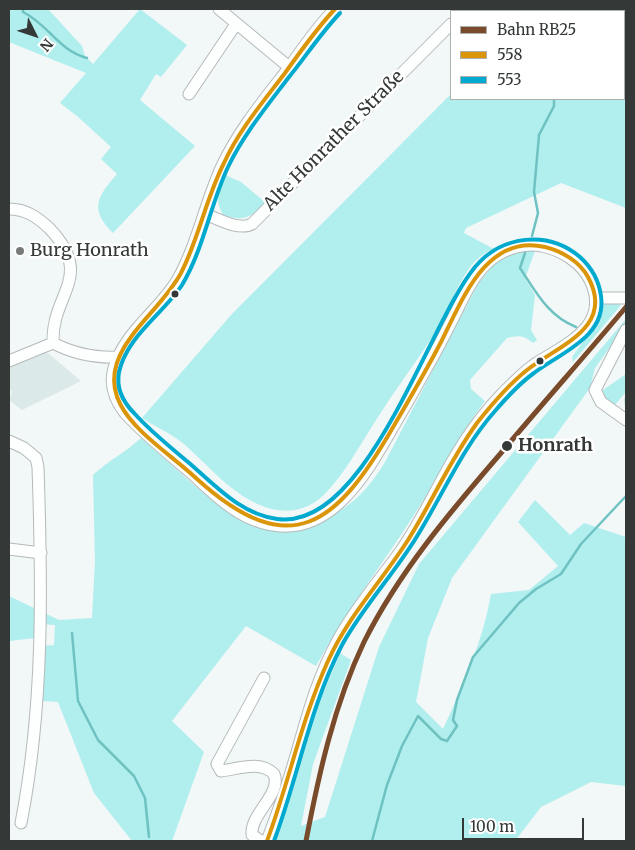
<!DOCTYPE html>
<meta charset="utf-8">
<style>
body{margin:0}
#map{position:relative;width:635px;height:850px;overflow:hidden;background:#f2f7f7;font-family:Merriweather,serif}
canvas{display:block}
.frame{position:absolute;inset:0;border:10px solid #343837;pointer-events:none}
.legend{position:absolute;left:450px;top:10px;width:175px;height:90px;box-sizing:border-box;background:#fff;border:1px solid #aeafaf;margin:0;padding:6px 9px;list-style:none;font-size:15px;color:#343837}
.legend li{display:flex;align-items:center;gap:10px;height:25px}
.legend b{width:25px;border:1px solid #aeafaf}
.north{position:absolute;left:10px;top:10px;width:50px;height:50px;-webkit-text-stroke:4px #fff;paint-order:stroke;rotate:131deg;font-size:14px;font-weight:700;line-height:20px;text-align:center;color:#343837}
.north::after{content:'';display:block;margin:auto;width:18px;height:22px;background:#343837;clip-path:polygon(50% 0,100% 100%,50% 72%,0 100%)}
.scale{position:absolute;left:462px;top:818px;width:122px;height:22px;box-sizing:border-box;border:2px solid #343837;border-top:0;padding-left:6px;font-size:15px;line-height:18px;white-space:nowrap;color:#343837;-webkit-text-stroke:4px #fff;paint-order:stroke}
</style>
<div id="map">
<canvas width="635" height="850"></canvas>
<div class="frame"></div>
<ul class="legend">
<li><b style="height:6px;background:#7a4b2a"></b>Bahn RB25</li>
<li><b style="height:6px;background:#da9608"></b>558</li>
<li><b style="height:6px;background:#00a9ce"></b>553</li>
</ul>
<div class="north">N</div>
<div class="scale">100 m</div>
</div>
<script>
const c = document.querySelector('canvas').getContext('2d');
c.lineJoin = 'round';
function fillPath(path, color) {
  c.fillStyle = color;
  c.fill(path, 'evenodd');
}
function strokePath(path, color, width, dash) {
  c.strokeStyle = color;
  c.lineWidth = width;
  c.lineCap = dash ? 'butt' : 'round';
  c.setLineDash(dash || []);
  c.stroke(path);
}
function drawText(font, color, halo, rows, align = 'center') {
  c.font = font + ' Merriweather,serif';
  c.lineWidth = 5;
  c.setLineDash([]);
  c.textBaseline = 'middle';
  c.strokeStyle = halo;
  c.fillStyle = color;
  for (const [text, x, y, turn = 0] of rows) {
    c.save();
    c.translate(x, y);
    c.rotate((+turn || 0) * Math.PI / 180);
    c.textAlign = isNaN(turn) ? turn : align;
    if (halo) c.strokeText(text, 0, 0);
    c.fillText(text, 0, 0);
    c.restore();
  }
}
fillPath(new Path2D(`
 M39,352L48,353L81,381L22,410L9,400L12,392L9,387V366Z`), '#dce9e9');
fillPath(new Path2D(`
 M9,9H48L82,46L85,56L93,64L140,9L187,45L161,77L156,74L140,100L195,146L113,233C89,209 97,197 117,174L101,159L111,147L77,116L60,103L86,73L9,42Z
 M624,40L626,42V208L561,183L466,228L464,233L492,248L498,247C463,258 456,298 439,326C421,356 399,384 380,414C363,439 339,486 315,502C299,513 278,513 260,505C229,492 209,466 184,444C172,434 156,427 142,418L231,315L451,94V99H624Z
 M225,175L241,182L266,203C252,217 243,222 223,215C214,196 219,195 225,175Z
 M519,251H535L525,278L535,295L531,330L537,340L533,343C524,335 518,335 507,338L470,380L471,389L485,401C457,437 439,477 414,515C381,566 345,613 316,666L246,626L172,721L204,752L172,841H132L94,793L58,702L42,701V646L54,645L55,625L36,624L35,638L9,641V596L59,620L92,618L95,561L93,475C108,461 126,452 141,438C159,454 177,470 195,486C237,522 276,550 330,517C357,501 369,488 385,462L478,284L495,263Z
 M610,302L621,305L573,362L572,357L593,328L600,306Z
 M626,319V325L595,368L590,388L452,578L428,638L416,702L443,729C463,686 483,641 491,594L529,590L558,566L518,522L535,500L570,535L584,523L626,537V786L591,782L541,807L515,841H273L301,747L340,653L351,660L313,764L301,826L325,817L379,647L419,564Z
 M626,374V392L614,406L604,401L603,390Z`), '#b1eeee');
strokePath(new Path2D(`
 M23,9V12C49,25 58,50 87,58
 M570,11V9
 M532,236L538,213L534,192L539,135L554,106V99
 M525,253L520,268C536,292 548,316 576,327
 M626,398V404
 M72,633L78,701L98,740L134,776L145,798L149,837
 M372,841L387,785L402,746L418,716L441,739L447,741L457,726L453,720L457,700L473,657L519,603L536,589L561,574L581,544L626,496`), '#6ec2c2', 2.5);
const minor = new Path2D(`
 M219,9L289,67
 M466,11L469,9
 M189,94L236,24
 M9,209C26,209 37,217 49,228C96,277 51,293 53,343
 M205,214C218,219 239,231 252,224L451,24
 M596,298H626
 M626,330L595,390L601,402L626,420
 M53,343C74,354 94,358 118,357
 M9,361L53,343
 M9,441L24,448L36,458L38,467C42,586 44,706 21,823
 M9,549L41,553
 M261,841L252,835C250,813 282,795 274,774C260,760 238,769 221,771L217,764L264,678
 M267,841C274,822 281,804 287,785C304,733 311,690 338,640C355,609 379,581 400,552C414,532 425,511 437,489C455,455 474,423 501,395C512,384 522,373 535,364C566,344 612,326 590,280C581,262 561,250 542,246C525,243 506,248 492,259C471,275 461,304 449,326C433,358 415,389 397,420C367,472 328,549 254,520C229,510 209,489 190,472C168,453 145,435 125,413C115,400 109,385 114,368C125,331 159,311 178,279C198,243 205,203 222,166C239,130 264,100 288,69C303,48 317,27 335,9`);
strokePath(minor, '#b5b9b9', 13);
strokePath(minor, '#fdfefe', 11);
strokePath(new Path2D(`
 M267,841C289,782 302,718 328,661C348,616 382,581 408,540C432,502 450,460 477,423C492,404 508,385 527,370C557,346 616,328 588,277C580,262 562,251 545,247C486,233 462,301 441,342C426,371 409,400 392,429C337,524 291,564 197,479C153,438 81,403 131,337C147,315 168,297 181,273C199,238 206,198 224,163C239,130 263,102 285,73C301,51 316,29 335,9`), '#da9608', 4);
strokePath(new Path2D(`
 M274,841C298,777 310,706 342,645C364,605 396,572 419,533C444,492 463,447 495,411C507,397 520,383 534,373C560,353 607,337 601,296C599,281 591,267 580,257C548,230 502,235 475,267C428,324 367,531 277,519C240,514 215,485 188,462C169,446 150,431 134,413C123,402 116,388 119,372C127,336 163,314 182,285C204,248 210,205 228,167C244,134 267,106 289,77C306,56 321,33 340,13`), '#00a9ce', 4);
strokePath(new Path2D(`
 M306,841C319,773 334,705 364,642C399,572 450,512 501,453C542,404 585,356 626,307`), '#7a4b2a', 5);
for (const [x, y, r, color] of [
 [20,251,5,"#767b7a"],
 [175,294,4.5,"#343837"],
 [540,361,4.5,"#343837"],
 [507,446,6,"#343837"]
]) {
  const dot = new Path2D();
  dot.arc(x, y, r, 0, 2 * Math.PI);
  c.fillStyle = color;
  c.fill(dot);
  strokePath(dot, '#fff', 2);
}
drawText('18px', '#343837', '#fff', [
 ["Alte Honrather Straße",334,141,-45]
]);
drawText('18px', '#343837', '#fff', [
 ["Burg Honrath",30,251]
], 'left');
drawText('bold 18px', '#343837', '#fff', [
 ["Honrath",518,446]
], 'left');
</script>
